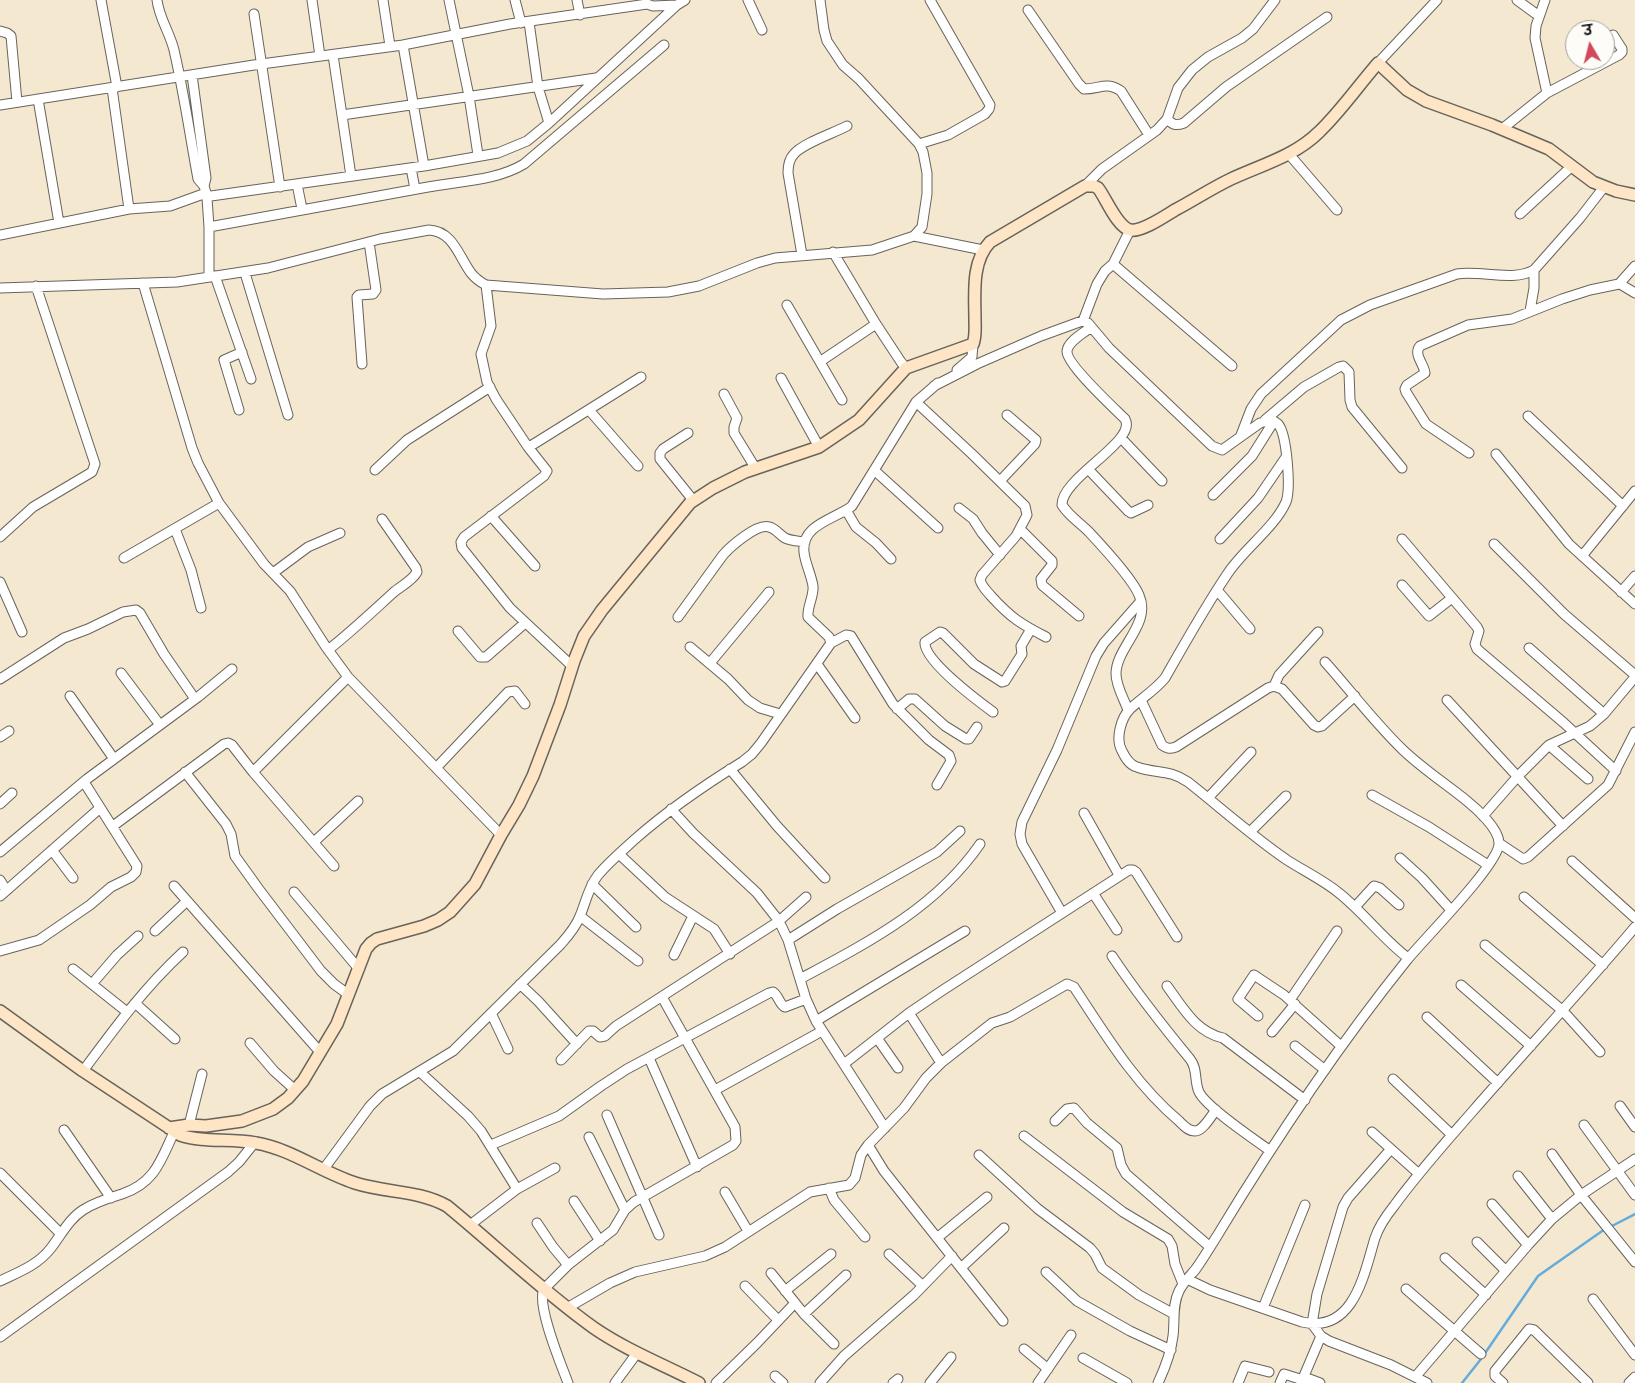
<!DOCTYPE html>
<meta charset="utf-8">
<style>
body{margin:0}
#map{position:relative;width:1635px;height:1383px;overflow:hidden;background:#f5e8d1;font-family:Itim,"Playpen Sans Deva",sans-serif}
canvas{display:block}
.north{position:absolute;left:1565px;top:20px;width:50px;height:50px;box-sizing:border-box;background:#fdfcf7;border:1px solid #a3a29f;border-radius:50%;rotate:352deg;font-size:14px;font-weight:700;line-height:20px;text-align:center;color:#1c1c1c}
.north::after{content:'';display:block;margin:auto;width:18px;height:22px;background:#d1495b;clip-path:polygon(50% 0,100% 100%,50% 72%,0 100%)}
</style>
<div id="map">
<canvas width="1635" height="1383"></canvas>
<div class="north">उ</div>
</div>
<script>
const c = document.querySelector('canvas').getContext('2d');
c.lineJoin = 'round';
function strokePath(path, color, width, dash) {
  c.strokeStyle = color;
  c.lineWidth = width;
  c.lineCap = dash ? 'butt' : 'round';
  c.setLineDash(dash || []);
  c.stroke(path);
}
strokePath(new Path2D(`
 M1610,1227L1635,1214
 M1462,1383L1481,1359L1538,1276L1605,1229`), '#64acdb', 2.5);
const street = new Path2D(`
 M101,0L117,87
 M157,0C159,18 170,33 174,50C184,93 190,136 198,179L204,186L207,196
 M312,0L320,56
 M383,0L390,46
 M449,0L469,96L478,155
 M515,0L521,23
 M577,0L580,15
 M748,0L762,30
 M1517,0L1539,16
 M1545,0L1536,26L1535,38L1547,93
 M1028,10L1079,84L1084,89C1100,89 1106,81 1121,91L1149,135
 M254,14L280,187
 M529,22L538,87L549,123
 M0,31L7,33L11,36L17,102
 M403,45L424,166
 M333,55L351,176
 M1378,63L1437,0
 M192,75L206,178L204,186
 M112,88L129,209
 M38,99L59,223
 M0,105L254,65L403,45L510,24L647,4L653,6L677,5
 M342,115L596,78
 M1167,119C1173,125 1176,126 1184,123L1226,87L1327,17
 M1502,129L1547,93L1619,55L1622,52V49L1613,35
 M919,144L948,135L985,114L989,109L990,105L930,0
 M1288,153L1337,210
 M411,168L415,189
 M297,184L302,209
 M1085,186L1102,169L1157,130L1167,119L1178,88L1192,70L1208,57L1242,38L1253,29L1275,0
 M1520,214L1572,166
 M209,227C282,213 355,200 428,187C459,181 496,181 524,164L664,45
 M0,235L129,209L170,206L206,193
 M914,236L983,250
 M833,252L876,324L901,362L906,368
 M802,255L788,173C788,166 789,159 794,154C803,143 834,133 847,126
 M1113,264L1232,366
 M245,273L288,415
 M215,276L251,379
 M209,277V227L207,198L211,196L424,166L498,153L527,141L549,123L677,5L685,0
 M143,283L192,448L198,463L219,503L264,564L290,591L326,647L348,677L501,835
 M1620,284L1635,293
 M486,285L491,326L481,354L487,382L496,399L528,447L547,471L544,476L464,537L461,542L462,548L510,608L572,666
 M0,288L177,282L268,268L380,239L429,230C453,231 459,257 471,273C475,278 480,282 486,285L603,294L668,292L699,286L757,263L775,258L872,250L914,236L922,227L927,194V173L923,152L919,144L859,79L843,65L827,41L824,30L820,0
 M787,305L842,400
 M1530,311L1534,288V270
 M1083,321L1097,284L1105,271L1113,264L1130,230
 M1091,327C1084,333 1068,341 1067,351C1066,364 1114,408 1125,419C1138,441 1061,478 1062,505C1069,516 1080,523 1089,532C1103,547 1132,578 1139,595C1152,624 1116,647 1116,674C1116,686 1124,699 1128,710
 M821,361L876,324
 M362,364L357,297L359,295L373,294L376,290L369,242
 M957,370L972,357L973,344
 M781,378L819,447
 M934,386L977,364L1041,336L1082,321L1088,323L1109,348L1212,446L1222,450L1260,423L1271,420C1274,421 1276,422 1278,424C1287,434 1291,489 1286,502C1275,527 1244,549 1228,573C1205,607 1185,643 1165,678C1155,690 1142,698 1130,709C1121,718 1115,739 1122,751C1125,757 1129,765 1137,767C1156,774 1169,769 1188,782C1221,808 1252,836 1287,860C1304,871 1323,880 1339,893C1364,913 1383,939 1408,958
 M724,394L737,418L734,427V433L756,469
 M916,402L972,454L1025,506L1027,515L1016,536L982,575L980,580C982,587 987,591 991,596C1011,618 1021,624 1046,637
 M239,410L224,360L242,352
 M589,410L638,466
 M1528,416L1623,506
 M1265,420L1304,387L1339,367L1343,366L1349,372L1350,400L1352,407L1402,468
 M688,433L663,449L660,453V459L693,500
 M1241,435L1251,409L1261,394L1341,320L1370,305L1457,274C1480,270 1513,282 1534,270L1580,218L1604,187
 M1121,438L1162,481
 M529,447L641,377
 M1469,453L1426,424L1406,392L1405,389L1407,385L1425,373C1424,364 1413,354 1420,346L1468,325L1512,319L1562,299L1590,290L1619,284L1635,266
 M1496,454L1569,544L1635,604
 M1088,469L1128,511L1131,513L1148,505
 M375,470L407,440L490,387
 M874,470L938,528
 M1000,481L1035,444L1036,440L1007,415
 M1213,495L1252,456L1274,421
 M959,508L973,519L982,533L1000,555
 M846,510L856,527L876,543L891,559
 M491,516L535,566
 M175,529L191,570L201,608
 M1020,529L1052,561V565L1041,579L1042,585L1079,616
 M0,537L33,507L92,472L95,464L36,286
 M1220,539L1258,498L1286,457
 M1402,539L1477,627L1479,631L1475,644L1477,649L1564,723L1616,771
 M1494,544L1564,614L1635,675
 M1582,556L1635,491
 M124,558L219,503
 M273,573L308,547L340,533
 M0,582L22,632
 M1402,585L1429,616L1452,598
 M1217,590L1250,629
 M1621,592L1635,576
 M678,617L723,555C730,547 757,523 769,527C775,528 780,535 785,538C791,541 798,541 805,542
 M458,631L480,657H486L525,623
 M831,643L846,635L851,636L893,704L929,740L949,755L951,761L937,785
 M690,647L728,679L748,700L760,708L780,714
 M1529,648L1604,714
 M328,650C351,632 372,612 394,592C401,586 412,581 417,572L416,568L382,519
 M710,663L769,592
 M817,664L855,718
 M121,673L160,725
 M0,679L64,638L88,629L123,612L136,610L140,613L164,654L195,699
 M1274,686L1279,675L1318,632
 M70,696L114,759
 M1141,700L1162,745C1167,749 1170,749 1176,747L1268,688L1274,686L1282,689L1314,725L1318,727L1322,726L1355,696
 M1447,700L1563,826
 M897,709L909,699H915L945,726L966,739H969L977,727
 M993,712C978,701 923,660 925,642L940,632L943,633L974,664L1002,682L1005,681L1022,654L1021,646L1031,629
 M0,737L9,731
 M1549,745L1588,779
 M436,768L508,692L515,691L525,704
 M730,769L777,826L825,878
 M185,772L226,824L231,834L235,856L258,888L321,971L334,984L349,995
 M253,772L348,677
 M1372,795L1429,827L1488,865
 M1208,798L1251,752
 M0,804L12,793
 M671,809L693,833L757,893L779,921L788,940L806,999L816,1021L885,1128
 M1084,813L1119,875
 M1483,816L1518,776L1549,745L1590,726L1604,714L1635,677
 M113,826L224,744L228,743L232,745L253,772L334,866
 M1250,832L1286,796
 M314,842L358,801
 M1499,843L1523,859L1528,857L1608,785L1635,732
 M52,850L73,878
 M0,852L87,779L198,697L232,669
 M619,854L665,897L714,929L730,954
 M1400,858L1422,878L1451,910
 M1572,861L1635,918
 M0,880L6,890
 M592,884L636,927
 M174,886L320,1052
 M294,892L359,969
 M1093,893L1117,930
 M0,896L100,808
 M1524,897L1603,965
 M1355,907L1374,886L1380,888L1399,905
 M1062,913L1022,844L1020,834L1022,822L1057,750L1096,656L1104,643L1141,601
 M580,916L638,961
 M155,931L187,901
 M788,940L837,909L937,852L960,831
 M1485,945L1563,1011L1600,1052
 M0,951L39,940L90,905L111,887L131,877L136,872L137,866L84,782
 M674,955L693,916
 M1112,956C1136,992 1162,1025 1190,1059C1198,1069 1194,1081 1199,1092C1206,1107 1254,1139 1269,1150
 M73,969L127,1012
 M800,979C867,943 936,908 980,844
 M92,984L117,955L138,936
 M520,984L538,1001L577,1044
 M1461,985L1531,1046
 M1167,986C1183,1008 1196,1032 1223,1038L1305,1100
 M1290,1000L1337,931
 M135,1003L175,1039
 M491,1013L508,1049
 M909,1013L941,1063
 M1258,1016L1238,999L1254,975L1284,995L1341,1046
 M1427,1017L1498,1083
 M816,1021L965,931
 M1272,1032L1295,1004
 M877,1038L898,1068
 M250,1043L274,1071L295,1090
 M1295,1046L1325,1070
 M649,1058L697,1167
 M561,1060L589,1031H593L600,1037L605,1036L616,1026L779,921L806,897
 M844,1064L909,1013L943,990L1129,870H1133L1136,872L1177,937
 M83,1071C114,1029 144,988 183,952
 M420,1072L468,1116L481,1131L517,1189
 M1393,1079L1452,1135
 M715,1090L822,1031
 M1620,1106L1635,1127
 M607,1115L659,1235
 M1055,1121L1067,1109L1074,1108L1087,1123L1117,1148L1121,1165L1126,1174L1210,1247
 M189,1125L202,1074
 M1584,1125L1635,1195
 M64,1130L111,1198
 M1372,1132L1419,1174
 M1024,1136L1123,1212L1168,1239L1172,1246L1175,1264L1183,1284
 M589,1137L625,1210
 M491,1145L559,1116L601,1086L627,1069L769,993L773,992C779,996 779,1004 785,1007L806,999
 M868,1145L884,1171L1003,1321
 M1391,1149L1348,1198L1343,1207L1317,1294L1312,1324L1321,1336L1329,1341L1391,1365L1427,1383
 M1552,1154L1581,1195L1635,1262
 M979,1155L1038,1209L1090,1248L1095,1254L1102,1268L1139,1295L1174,1314
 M323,1170L370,1106L382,1094L453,1051L561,944C568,936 576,927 580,916C586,902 588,888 598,875C609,862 622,851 634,840C668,810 703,786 742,762L752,754L761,743L831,643L829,637L808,617C807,606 814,597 813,586C811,574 805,563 804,552C801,524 836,519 852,506L916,402L938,383
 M0,1173L61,1234
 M1518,1176L1552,1219
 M829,1188L834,1200L865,1237
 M725,1192L748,1231
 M574,1201L600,1241
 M1492,1204L1528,1245
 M537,1223L553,1247L568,1265
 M470,1225L517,1189L555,1168
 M937,1238L987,1197
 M1477,1242L1506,1271
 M889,1254L923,1286
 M1445,1258L1486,1295
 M962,1267L1004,1228
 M1046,1272L1077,1301L1130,1331L1171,1350
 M771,1273L804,1314L834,1344
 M1187,1279L1210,1290L1302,1322C1354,1334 1364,1274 1375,1238C1379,1226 1386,1216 1394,1206C1418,1173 1445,1143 1472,1112C1526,1050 1582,990 1635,927
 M0,1281C19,1272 38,1265 51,1248C61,1235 69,1219 83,1210C95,1202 109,1198 122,1194C155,1183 161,1160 174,1132
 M745,1286L778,1320
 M1406,1289L1481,1354
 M785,1291L831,1254
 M1593,1299L1635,1355
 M567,1308L610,1283L635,1272L705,1256L725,1247L810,1192L849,1185L855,1178L861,1155L868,1145L904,1108L926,1078L941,1063L992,1023L1010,1017L1067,984L1074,987C1105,1034 1135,1084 1179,1121C1183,1125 1188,1131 1195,1131C1203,1131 1211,1116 1216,1110
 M1263,1308L1305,1205
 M804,1314L846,1275
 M0,1337L228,1172L239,1162L255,1142
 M1024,1349L1048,1369
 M1083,1358L1127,1383
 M775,1376L783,1383
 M1416,1376L1528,1245L1552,1219L1581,1195L1635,1159
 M1304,1377L1320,1383
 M568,1383C561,1364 536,1305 544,1289L568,1265L613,1230L625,1210L634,1202L733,1145L736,1141L735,1127L662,997
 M615,1383L637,1353
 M716,1383L757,1343L795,1303
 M820,1383L844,1356L914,1295L952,1256
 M893,1383L898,1379
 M930,1383L951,1357
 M1038,1383L1071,1335
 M1158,1383C1165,1368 1171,1353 1173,1336C1175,1321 1172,1305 1179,1291C1183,1283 1189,1277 1195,1270C1203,1259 1210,1247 1217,1236C1275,1140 1337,1047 1407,960C1423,940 1500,863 1499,843C1499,829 1477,809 1467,801C1446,784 1423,769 1403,750C1375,723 1351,691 1325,662
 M1238,1383L1245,1366L1269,1372
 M1280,1383L1284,1374L1303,1380
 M1301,1383L1321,1336
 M1503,1383L1495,1376V1371L1529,1329L1534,1330L1588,1383
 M1629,1383L1635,1377`);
const secondary = new Path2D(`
 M0,1011L83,1071L180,1135C204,1143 231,1138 256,1143C291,1149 321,1172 355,1183C386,1193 418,1190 447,1206C496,1246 542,1291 594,1328C626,1350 664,1365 699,1383
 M169,1128L189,1125L206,1126L242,1121L273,1109L288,1098L303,1081L337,1024L366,949L371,943L377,939L424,926L438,920L450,912L475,884L501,835L519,805L533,776L560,705L574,661L584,636L602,610L690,503L713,488L745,472L819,447L859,420L906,368L973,344C976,336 975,328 975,320C975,294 971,262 990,242L1085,186H1094L1098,188C1106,198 1117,227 1130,230C1142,232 1165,216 1175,210C1194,200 1212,188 1231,179C1261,165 1295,156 1319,132C1340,112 1358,86 1378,63L1407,90L1426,101L1492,125L1549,149L1593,182L1616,191L1635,195`);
strokePath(street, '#68635b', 11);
strokePath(secondary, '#68635b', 14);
strokePath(street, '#fff', 9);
strokePath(secondary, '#fde5c5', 11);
</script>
